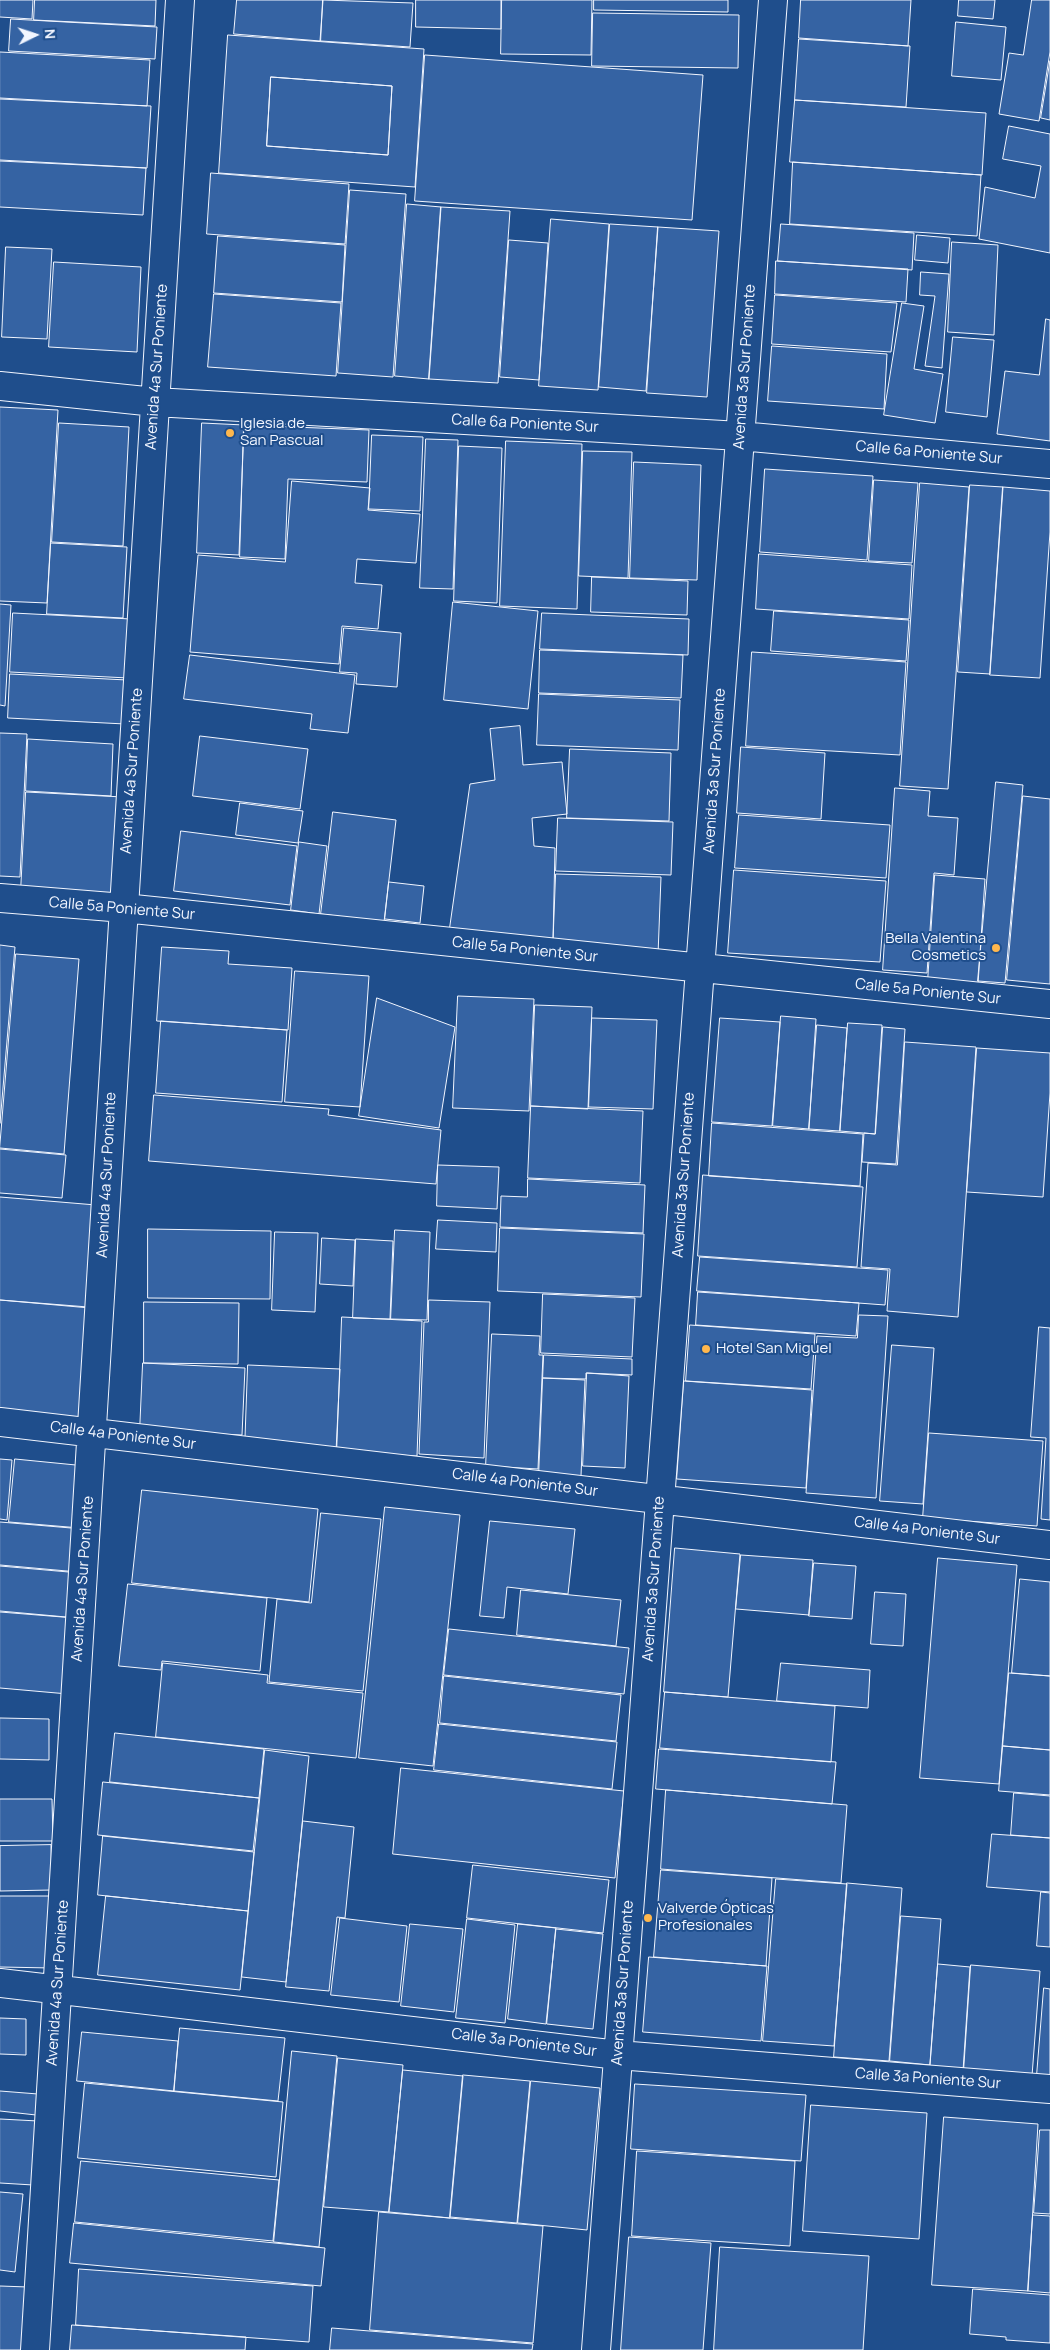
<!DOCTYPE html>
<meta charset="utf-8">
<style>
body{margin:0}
#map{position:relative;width:1050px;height:2350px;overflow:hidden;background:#1f4e8c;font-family:Manrope,sans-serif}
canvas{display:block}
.north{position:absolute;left:10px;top:10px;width:50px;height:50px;-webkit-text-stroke:4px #1f4e8c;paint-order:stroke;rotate:86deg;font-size:14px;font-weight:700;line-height:20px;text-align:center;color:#f2f6ff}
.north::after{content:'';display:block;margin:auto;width:18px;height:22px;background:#f2f6ff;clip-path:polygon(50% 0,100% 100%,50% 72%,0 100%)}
</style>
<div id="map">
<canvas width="1050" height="2350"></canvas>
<div class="north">N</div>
</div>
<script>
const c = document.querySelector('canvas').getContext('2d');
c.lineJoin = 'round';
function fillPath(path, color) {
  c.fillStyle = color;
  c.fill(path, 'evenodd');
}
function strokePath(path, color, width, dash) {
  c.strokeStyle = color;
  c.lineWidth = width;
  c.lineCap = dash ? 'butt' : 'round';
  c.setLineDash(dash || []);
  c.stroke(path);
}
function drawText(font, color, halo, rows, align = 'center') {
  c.font = font + ' Manrope,sans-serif';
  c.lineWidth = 4;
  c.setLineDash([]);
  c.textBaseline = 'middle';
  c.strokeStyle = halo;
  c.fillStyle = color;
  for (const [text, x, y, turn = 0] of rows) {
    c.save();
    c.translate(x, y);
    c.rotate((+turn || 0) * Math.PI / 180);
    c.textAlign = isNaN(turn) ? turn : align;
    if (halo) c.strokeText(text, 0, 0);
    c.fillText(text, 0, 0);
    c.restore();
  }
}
const building = new Path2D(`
 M0,0H33L32,19L0,17Z
 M35,0H156L155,26L34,20Z
 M237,0H323L320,41L234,34Z
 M323,0L413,3L410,47L321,41Z
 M416,0H501V29L416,27Z
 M502,0H592L591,55L501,54Z
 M594,0H728V12L594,10Z
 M801,0H911L908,46L799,38Z
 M959,0H995L993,19L958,16Z
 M1032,0H1050V52L1039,121L999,114L1009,53L1023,55Z
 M593,13L739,15L738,68L592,66Z
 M11,19L157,27L155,59L9,51Z
 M956,22L1006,27L1001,80L952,76Z
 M228,35L424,49L415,187L219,173ZM271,77L392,86L388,155L267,146Z
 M799,39L910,46L906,107L795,100Z
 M0,52L150,60L147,106L0,98Z
 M425,55L703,75L692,220L415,201Z
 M1050,61V120L1041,118Z
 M271,77L392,86L388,155L267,146Z
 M0,99L151,106L147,168L0,160Z
 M795,100L986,113L982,175L790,162Z
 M1009,126L1050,134V253L979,239L985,187L1035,198L1041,166L1003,159Z
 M0,161L146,168L143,215L0,207Z
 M793,162L981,175L977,236L790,224Z
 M211,173L349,184L345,244L207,234Z
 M350,190L406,194L393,377L338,373Z
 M407,204L441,207L429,379L395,376Z
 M441,207L510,211L498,383L429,379Z
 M551,219L609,224L598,390L539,386Z
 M610,224L658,227L646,391L599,387Z
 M781,224L914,233L912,270L778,261Z
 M658,227L719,231L707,397L647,393Z
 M917,235L950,238L948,263L915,260Z
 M218,236L345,245L342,302L214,293Z
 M509,240L548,243L539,380L500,377Z
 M952,242L998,245L994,335L948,332Z
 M6,247L52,249L47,339L2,337Z
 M776,261L908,269L906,302L775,294Z
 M54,262L141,267L137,352L49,347Z
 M921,272L949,274L942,368L925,366L935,296L920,295Z
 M214,294L341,303L336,376L208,367Z
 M775,295L897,303L891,352L772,344Z
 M902,303L924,306L914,369L943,374L935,423L884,415Z
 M1046,319L1050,320V441L997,434L1005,371L1039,375Z
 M953,337L994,340L987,417L946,412Z
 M772,346L887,354L884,409L768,401Z
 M0,407L58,410L47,603L0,601Z
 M59,423L129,427L123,546L52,542Z
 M202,423L244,425L239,555L197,553Z
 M244,425L369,430L367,482L288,479L285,559L240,557Z
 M372,435L423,437L420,511L369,509Z
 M426,439L458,440L453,589L420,588Z
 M506,441L582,444L577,609L500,606Z
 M459,446L502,448L497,603L454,601Z
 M583,451L632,452L628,578L579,576Z
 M634,462L701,465L697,580L630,578Z
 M765,469L873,476L867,560L760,552Z
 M874,480L918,483L912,563L869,561Z
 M292,481L370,488L368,510L420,514L416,563L357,559L355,583L382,585L378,629L342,626L339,664L190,652L198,555L285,562Z
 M920,483L969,487L948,789L900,786Z
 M970,485L1003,487L990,674L958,672Z
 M1003,487L1050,491V532L1040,678L990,675Z
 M51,543L127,547L123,618L47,614Z
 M759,554L912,565L909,619L756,609Z
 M592,577L688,581L687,615L591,612Z
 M453,602L538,611L528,709L444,700Z
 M0,604L11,605L5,706L0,705Z
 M774,611L909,620L906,661L771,651Z
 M13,613L131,619L128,678L10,672Z
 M542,613L689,619L688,655L540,649Z
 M344,628L401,633L397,687L356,684L357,673L340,672Z
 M540,650L683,655L681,698L539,693Z
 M752,652L906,662L900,755L746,746Z
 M190,655L355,675L348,733L310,729L312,714L184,699Z
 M10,674L127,680L125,724L8,718Z
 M539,694L680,700L678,750L537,745Z
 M520,726L523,765L562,762L567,814L532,818L534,846L555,848L553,941L449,932L470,784L495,780L490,729Z
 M0,733L27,734L20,877L0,876Z
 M200,736L308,749L300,809L193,796Z
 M28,739L113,744L111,796L26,791Z
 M741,747L825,753L821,819L737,813Z
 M570,749L671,753L669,821L567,818Z
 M996,782L1023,785L1005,983L978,981Z
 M895,788L930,791L928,816L958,818L954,875L934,873L927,973L883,970Z
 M26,792L123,797L118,896L21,891Z
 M1023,796L1050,799V984L1007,980Z
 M240,803L303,811L298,843L236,835Z
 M333,812L396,820L384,922L321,914Z
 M739,815L890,825L886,878L735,868Z
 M558,818L673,822L671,875L556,871Z
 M181,831L297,846L290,905L174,891Z
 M299,842L327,846L319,914L291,910Z
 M734,870L886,881L880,962L728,953Z
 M556,874L661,877L658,955L553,951Z
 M935,875L985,879L978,984L928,981Z
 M389,882L424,886L420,923L385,919Z
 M0,945L15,947L0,1123Z
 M162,947L229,951L228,964L292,968L288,1030L157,1021Z
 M16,954L79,959L64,1154L0,1148Z
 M295,971L369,976L360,1107L285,1102Z
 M458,996L534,999L529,1111L453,1108Z
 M377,998L455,1027L439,1128L359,1116Z
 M535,1005L592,1007L588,1109L531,1106Z
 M781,1016L816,1019L809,1129L773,1126Z
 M592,1018L657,1020L653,1109L589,1107Z
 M720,1018L780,1022L772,1126L712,1122Z
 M161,1021L287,1030L282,1102L156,1093Z
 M848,1023L882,1025L875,1134L840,1131Z
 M817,1025L847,1028L840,1131L809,1129Z
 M883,1027L905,1029L896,1164L862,1162L864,1133L875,1134Z
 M905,1042L976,1047L958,1317L887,1311L890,1269L861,1267L868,1163L897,1165Z
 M977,1048L1050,1053V1093L1043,1197L967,1192Z
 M154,1095L329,1109L328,1115L441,1130L436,1184L149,1161Z
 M531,1106L643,1111L640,1183L528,1178Z
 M712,1123L863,1134L860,1186L709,1176Z
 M0,1149L66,1155L62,1198L0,1193Z
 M438,1165L499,1167L497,1209L437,1206Z
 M703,1175L863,1187L857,1267L698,1256Z
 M528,1179L645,1185L643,1233L500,1227L501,1196L527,1197Z
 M0,1197L96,1205L88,1307L0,1300Z
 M438,1220L497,1223L496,1252L436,1249Z
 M500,1228L644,1234L641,1297L498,1291Z
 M148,1229L271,1231L270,1299L148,1298Z
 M395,1230L430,1232L427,1320L391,1319Z
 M275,1232L318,1233L315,1312L272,1310Z
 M322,1238L355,1240L353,1286L320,1284Z
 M356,1239L393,1241L390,1319L353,1318Z
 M700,1257L888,1270L885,1305L697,1291Z
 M698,1292L859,1303L856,1336L696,1325Z
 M543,1294L635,1298L632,1357L541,1353Z
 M0,1300L90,1308L80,1419L0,1412Z
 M429,1300L490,1302L484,1458L419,1454L424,1322H428Z
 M144,1302L239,1303L238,1364L144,1363Z
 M859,1315L888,1316L876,1498L806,1493L817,1336L857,1338Z
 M342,1317L422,1321L417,1456L337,1452Z
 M690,1325L815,1334L811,1389L686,1381Z
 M1039,1327L1050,1328V1520L1041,1519L1046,1438L1031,1437Z
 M492,1334L540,1336L539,1355H543L538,1469L486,1466Z
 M892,1345L934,1348L923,1504L880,1501Z
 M544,1355L632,1359V1375L586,1373V1379L543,1378Z
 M143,1363L245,1368L242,1435L140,1431Z
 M248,1365L340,1369L336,1452L245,1449Z
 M587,1373L629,1376L625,1468L583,1466Z
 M543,1378L585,1380L581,1476L539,1475Z
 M684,1381L812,1390L806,1488L677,1479Z
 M929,1433L1043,1441L1037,1526L923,1518Z
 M0,1459L12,1460L7,1520L0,1519Z
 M15,1459L86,1466L80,1528L9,1522Z
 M142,1490L318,1509L309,1602L132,1583Z
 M385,1507L460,1515L433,1766L359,1758Z
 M321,1513L381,1519L363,1691L269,1682L277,1599L311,1603Z
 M490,1521L575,1529L568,1594L507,1587L504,1618L480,1616Z
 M0,1522L83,1529L78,1572L0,1565Z
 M675,1548L740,1554L728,1697L664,1692Z
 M741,1555L813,1560L809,1615L736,1609Z
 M938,1558L1017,1565L999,1784L920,1778Z
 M814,1563L856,1566L852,1619L809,1616Z
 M0,1566L80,1573L77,1618L0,1611Z
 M1020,1579L1050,1582V1676L1012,1673Z
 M128,1584L267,1598L260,1671L162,1661L161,1670L119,1666Z
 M521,1590L621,1600L616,1646L517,1635Z
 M875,1592L906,1594L903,1646L871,1644Z
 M0,1612L75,1618L68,1694L0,1688Z
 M449,1629L629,1648L624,1694L444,1675Z
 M163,1663L268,1675L267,1683L363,1693L356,1758L156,1737Z
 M781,1663L870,1670L868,1708L777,1701Z
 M1009,1673L1050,1676V1750L1003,1746Z
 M444,1676L621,1695L616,1741L440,1723Z
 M665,1692L835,1706L831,1762L660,1748Z
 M0,1718L49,1719V1760L0,1759Z
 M439,1724L617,1742L612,1789L434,1770Z
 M115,1733L264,1749L259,1798L110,1782Z
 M1003,1746L1050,1750V1795L999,1791Z
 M659,1749L836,1762L832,1804L656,1789Z
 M265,1750L309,1756L286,1982L242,1977Z
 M401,1768L624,1791L615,1878L393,1854Z
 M103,1782L259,1798L253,1851L98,1835Z
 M666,1790L847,1805L841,1883L661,1869Z
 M1014,1793L1050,1796V1838L1011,1835Z
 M0,1799H52L53,1841H0Z
 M303,1821L354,1827L345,1918L337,1917L329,1991L286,1987Z
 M992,1834L1050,1838V1892L987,1887Z
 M103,1836L254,1852L248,1911L98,1895Z
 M51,1845L52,1890L0,1891V1846Z
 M473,1865L609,1880L603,1933L467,1918Z
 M661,1870L772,1878L766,1966L654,1957Z
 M776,1879L847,1884L834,2046L763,2041Z
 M847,1883L902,1888L889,2061L834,2057Z
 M1041,1892L1050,1893V1947L1037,1946Z
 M0,1896H52V1968L0,1967Z
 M106,1896L248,1911L240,1990L98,1975Z
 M901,1916L941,1919L930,2065L890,2061Z
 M340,1918L407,1926L399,2002L331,1995Z
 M467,1919L515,1925L505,2023L456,2018Z
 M410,1924L463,1929L454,2012L401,2006Z
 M518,1924L556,1928L546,2024L508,2019Z
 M556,1929L603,1934L593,2029L547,2024Z
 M649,1957L767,1966L761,2041L643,2032Z
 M938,1964L970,1967L963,2071L930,2068Z
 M971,1965L1040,1971L1032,2076L964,2070Z
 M1044,1988L1050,1989V2076L1037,2075Z
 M0,2018L26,2019V2055L0,2054Z
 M180,2028L285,2038L278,2101L174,2091Z
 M82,2032L178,2041L174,2091L77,2081Z
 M292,2051L337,2056L319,2247L274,2242Z
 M338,2058L403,2065L389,2212L324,2207Z
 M403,2070L463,2076L450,2218L389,2212Z
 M463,2075L530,2081L517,2223L450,2217Z
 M531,2081L600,2088L587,2230L518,2223Z
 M85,2083L283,2102L276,2177L78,2158Z
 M635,2084L806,2095L801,2161L631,2149Z
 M0,2091L38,2094L36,2115L0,2111Z
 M811,2105L927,2113L919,2239L803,2231Z
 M944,2117L1038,2124L1028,2291L932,2285Z
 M0,2119L38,2121L33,2185L0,2183Z
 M1040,2130H1050V2214L1034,2213Z
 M637,2151L795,2161L790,2246L632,2236Z
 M81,2161L279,2180L273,2241L75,2222Z
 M0,2192L23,2194L15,2272L0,2270Z
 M379,2212L543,2226L533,2343L370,2330Z
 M1033,2215L1050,2216V2293L1028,2291Z
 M74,2223L325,2248L321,2286L70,2263Z
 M629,2237L711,2243L703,2350H621Z
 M720,2247L869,2256L863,2350H714Z
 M79,2269L313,2286L309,2342L76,2325Z
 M0,2286L28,2287L27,2350H0Z
 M973,2289L1050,2295V2343L1006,2340V2337L970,2334Z
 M72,2325L246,2337L245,2350H70Z
 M332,2328L533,2344L532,2350H330Z`);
fillPath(building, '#3563a3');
strokePath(building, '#f2f6ff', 1);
const minor = new Path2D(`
 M0,386L155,402L740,436L1050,464
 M0,898L124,908L1050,1004
 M0,1422L1050,1545
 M0,1983L618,2055L1050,2089
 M35,2350L180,0
 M596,2350L773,0`);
strokePath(minor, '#f2f6ff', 30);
strokePath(minor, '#1f4e8c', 28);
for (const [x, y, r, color] of [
 [230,433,5,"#ffb74d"],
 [996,948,5,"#ffb74d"],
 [706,1349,5,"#ffb74d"],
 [648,1918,5,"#ffb74d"]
]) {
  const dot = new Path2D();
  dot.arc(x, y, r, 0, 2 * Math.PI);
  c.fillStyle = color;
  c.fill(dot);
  strokePath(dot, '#1f4e8c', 2);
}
drawText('15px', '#f2f6ff', '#1f4e8c', [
 ["Avenida 4a Sur Poniente",157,367,-86],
 ["Avenida 3a Sur Poniente",745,367,-86],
 ["Calle 6a Poniente Sur",525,424,3],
 ["Calle 6a Poniente Sur",929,453,5],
 ["Avenida 4a Sur Poniente",132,771,-86],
 ["Avenida 3a Sur Poniente",715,771,-86],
 ["Calle 5a Poniente Sur",122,909,5],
 ["Calle 5a Poniente Sur",525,950,6],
 ["Calle 5a Poniente Sur",928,992,6],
 ["Avenida 4a Sur Poniente",107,1175,-87],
 ["Avenida 3a Sur Poniente",684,1175,-86],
 ["Calle 4a Poniente Sur",123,1436,7],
 ["Calle 4a Poniente Sur",525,1483,7],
 ["Calle 4a Poniente Sur",927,1531,7],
 ["Avenida 4a Sur Poniente",83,1579,-86],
 ["Avenida 3a Sur Poniente",654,1579,-86],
 ["Avenida 4a Sur Poniente",58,1983,-86],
 ["Avenida 3a Sur Poniente",623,1983,-86],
 ["Calle 3a Poniente Sur",524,2043,7],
 ["Calle 3a Poniente Sur",928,2079,4]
]);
drawText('15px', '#f2f6ff', '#1f4e8c', [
 ["Iglesia de",240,424],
 ["San Pascual",240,441],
 ["Bella Valentina",986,939,"right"],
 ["Cosmetics",986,956,"right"],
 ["Hotel San Miguel",716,1349],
 ["Valverde Ópticas",658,1909],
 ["Profesionales",658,1926]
], 'left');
</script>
